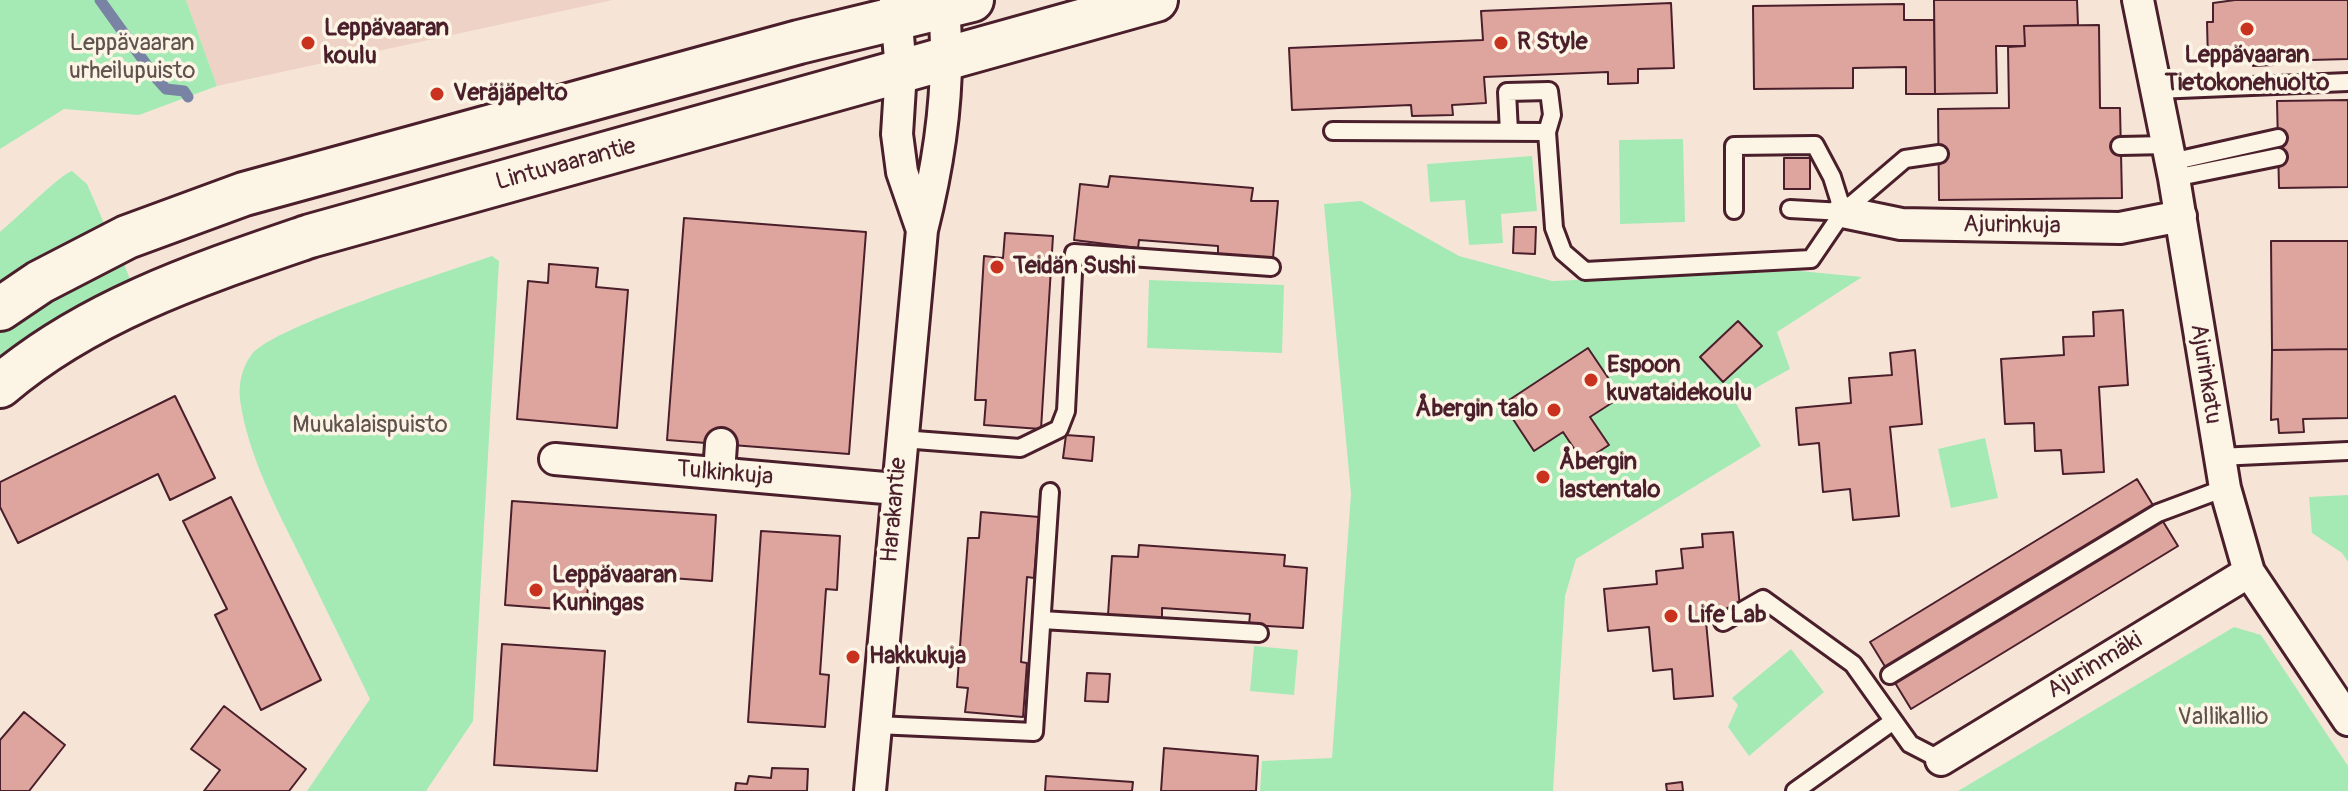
<!DOCTYPE html>
<meta charset="utf-8">
<style>
body{margin:0}
canvas{display:block;background:#f6e5d7}
</style>
<canvas width="2348" height="791"></canvas>
<script>
const c = document.querySelector('canvas').getContext('2d');
c.lineJoin = 'round';
function fillPath(path, color) {
  c.fillStyle = color;
  c.fill(path, 'evenodd');
}
function strokePath(path, color, width, dash) {
  c.strokeStyle = color;
  c.lineWidth = width;
  c.lineCap = dash ? 'butt' : 'round';
  c.setLineDash(dash || []);
  c.stroke(path);
}
function drawText(font, color, halo, rows, align = 'center') {
  c.font = font + ' Pangolin,sans-serif';
  c.lineWidth = 7;
  c.setLineDash([]);
  c.textBaseline = 'middle';
  c.strokeStyle = halo;
  c.fillStyle = color;
  for (const [text, x, y, turn = 0] of rows) {
    c.save();
    c.translate(x, y);
    c.rotate((+turn || 0) * Math.PI / 180);
    c.textAlign = isNaN(turn) ? turn : align;
    if (halo) c.strokeText(text, 0, 0);
    c.fillText(text, 0, 0);
    c.restore();
  }
}
fillPath(new Path2D(`
 M186,0H613L217,86Z`), '#efd2c6');
fillPath(new Path2D(`
 M0,0H186L217,86L139,115L64,109L0,149Z
 M1683,139L1685,222L1620,224L1619,140Z
 M1532,156L1537,211L1501,214L1503,243L1469,245L1465,200L1430,202L1427,164Z
 M72,171L87,184L104,223L33,261L0,285V232C15,220 62,173 72,171Z
 M1361,201L1459,256L1552,281L1800,271L1862,277L1777,332L1790,369L1734,400L1761,446L1576,559L1565,596L1553,791H1260L1262,761L1332,758L1351,494L1324,204Z
 M492,256L499,261L473,721L426,791H307L370,699C347,652 324,605 301,558C276,508 248,455 240,400C238,384 242,367 252,354C275,326 449,271 492,256Z
 M122,259L130,279L96,297L0,361V332L52,297Z
 M1149,280L1284,285L1282,353L1147,348Z
 M1985,438L1998,498L1951,508L1938,449Z
 M2348,495V562L2342,553L2312,533L2309,497Z
 M2234,627L2261,635L2348,766V791H1958Z
 M1254,646L1298,650L1294,695L1250,691Z
 M1791,649L1824,692L1749,756L1728,727L1738,705L1732,698Z`), '#a5eab5');
strokePath(new Path2D(`
 M100,0L156,78L166,89L184,91L188,97`), '#7984a4', 11);
const building = new Path2D(`
 M1934,0H2077L2078,25L2024,26L2025,46H1996L1997,93L1935,94Z
 M2235,0H2348V59L2273,61V65L2253,66V61L2208,62L2207,22H2213V3Z
 M1671,3L1674,68L1638,69V83L1608,84V72L1484,77L1486,103L1452,105L1453,115L1412,116L1411,105L1292,110L1289,48L1483,40L1481,11Z
 M1904,4V20H1934L1935,94H1906V67L1853,68V88L1754,89L1753,6Z
 M2099,25L2100,108H2120L2122,198L1939,200L1938,109L2009,108L2008,47L2025,46L2024,26Z
 M2348,100V187L2279,188L2277,101Z
 M1784,158H1810V189H1784Z
 M1110,176L1253,188L1251,201H1278L1273,258L1218,254V246L1139,240L1138,248L1074,240L1080,184L1108,187Z
 M684,218L866,232L849,454L667,440Z
 M1514,227H1536L1535,254L1513,253Z
 M1005,233L1053,236L1041,429L984,425L986,400H975L984,256L1003,258Z
 M2271,241H2348V349L2272,350Z
 M549,264L598,268L596,287L628,290L617,428L517,419L528,281L548,283Z
 M2123,310L2128,385L2099,387L2104,472L2063,474L2061,450L2035,451L2034,423L2005,424L2001,359L2064,355L2063,337L2094,336L2093,312Z
 M1738,321L1762,346L1723,382L1700,357Z
 M1588,348L1621,397L1590,417L1609,445L1583,462L1563,432L1534,451L1503,404Z
 M2348,349V418L2303,419L2304,432L2279,433L2278,419L2271,420L2272,350Z
 M1915,350L1922,424L1890,427L1899,516L1853,520L1850,489L1823,492L1819,443L1799,445L1796,408L1851,403L1849,378L1892,375L1890,353Z
 M175,396L215,478L170,500L158,474L18,543L0,507V482Z
 M1066,435L1094,437L1092,461L1063,458Z
 M2137,479L2178,546L1911,709L1870,642Z
 M231,497L321,680L261,710L215,615L227,609L183,521Z
 M512,501L716,515L712,581L589,572L586,611L505,605Z
 M981,512L1039,517L1034,578L1027,577L1021,662L1027,663L1023,717L965,712L968,688L957,687L968,538H979Z
 M761,531L840,536L837,590L826,589L820,674L829,675L825,727L748,722Z
 M1733,532L1740,608L1705,611L1713,696L1674,699L1672,669L1653,671L1649,627L1608,631L1604,589L1657,584L1656,571L1683,568L1681,549L1703,547L1702,534Z
 M1139,545L1285,555L1284,566L1307,568L1303,628L1249,625L1250,614L1162,608V619L1108,615L1112,556L1138,557Z
 M502,644L605,651L597,771L494,765Z
 M1087,673L1110,674L1108,702L1085,701Z
 M224,706L306,769L289,791H204L220,770L191,749Z
 M24,712L65,745L29,791H0V740Z
 M1164,748L1258,756L1256,791H1161Z
 M772,768L808,769L807,791H735L736,783L747,784L749,776L771,778Z
 M1046,776L1133,782L1132,791H1045Z
 M1682,782L1683,791H1667L1666,784Z`);
fillPath(building, '#dea49e');
strokePath(building, '#4a1f2b', 2);
const service = new Path2D(`
 M2156,90L2348,82
 M1333,131L1547,132L1554,228L1563,252L1585,271L1811,259L1843,212L1905,159L1939,154
 M1509,132L1507,92L1549,91L1552,115L1547,132
 M2120,146L2167,145
 M2171,162L2278,138
 M2174,178L2278,157
 M1790,209L1843,212
 M1734,210V146L1815,145L1832,177L1843,212
 M902,439L1020,448L1059,429L1066,411L1074,253L1271,267
 M2218,457L2348,451
 M1042,620L1259,633
 M1723,622L1763,599L1853,664L1910,744L1941,760
 M1890,675L2158,513L2225,488
 M876,725L1034,732L1050,492
 M1795,791L1892,722`);
const minor = new Path2D(`
 M895,0L901,71L897,134L902,172L922,230
 M2138,0L2174,178L2225,488L2249,572L2348,720
 M1843,212L1901,224L2120,228L2181,216
 M555,459L896,489
 M719,473L721,444
 M1941,760L2249,572
 M870,791L922,230C941,155 952,77 943,0`);
const secondary = new Path2D(`
 M0,309L40,282L127,237L244,194L799,42L972,0
 M0,386C89,310 202,273 310,236L1156,0`);
strokePath(service, '#4a1f2b', 22);
strokePath(minor, '#4a1f2b', 36);
strokePath(secondary, '#4a1f2b', 48);
strokePath(service, '#fcf5e5', 16);
strokePath(minor, '#fcf5e5', 30);
strokePath(secondary, '#fcf5e5', 42);
for (const [x, y, r, color] of [
 [2247,29,8,"#c8321e"],
 [308,43,8,"#c8321e"],
 [1501,43,8,"#c8321e"],
 [437,94,8,"#c8321e"],
 [997,267,8,"#c8321e"],
 [1591,380,8,"#c8321e"],
 [1554,410,8,"#c8321e"],
 [1543,477,8,"#c8321e"],
 [536,590,8,"#c8321e"],
 [1671,616,8,"#c8321e"],
 [853,657,8,"#c8321e"]
]) {
  const dot = new Path2D();
  dot.arc(x, y, r, 0, 2 * Math.PI);
  c.fillStyle = color;
  c.fill(dot);
  strokePath(dot, '#fcf5e5', 3);
}
drawText('bold 24px', '#4a1f2b', '#fcf5e5', [
 ["Leppävaaran",324,29],
 ["koulu",324,57],
 ["R Style",1517,43],
 ["Leppävaaran",2247,56,"center"],
 ["Tietokonehuolto",2247,84,"center"],
 ["Veräjäpelto",453,94],
 ["Teidän Sushi",1013,267],
 ["Espoon",1607,366],
 ["kuvataidekoulu",1607,394],
 ["Åbergin talo",1538,410,"right"],
 ["Åbergin",1559,463],
 ["lastentalo",1559,491],
 ["Leppävaaran",552,576],
 ["Kuningas",552,604],
 ["Life Lab",1687,616],
 ["Hakkukuja",869,657]
], 'left');
drawText('24px', '#61524e', '#fcf5e5', [
 ["Leppävaaran",132,44],
 ["urheilupuisto",132,72],
 ["Muukalaispuisto",370,426],
 ["Vallikallio",2223,718]
]);
drawText('24px', '#4a1f2b', '#fcf5e5', [
 ["Lintuvaarantie",566,165,-15],
 ["Ajurinkuja",2012,226,1],
 ["Ajurinkatu",2205,374,81],
 ["Tulkinkuja",725,474,5],
 ["Harakantie",895,510,-85],
 ["Ajurinmäki",2095,666,-31]
]);
</script>
